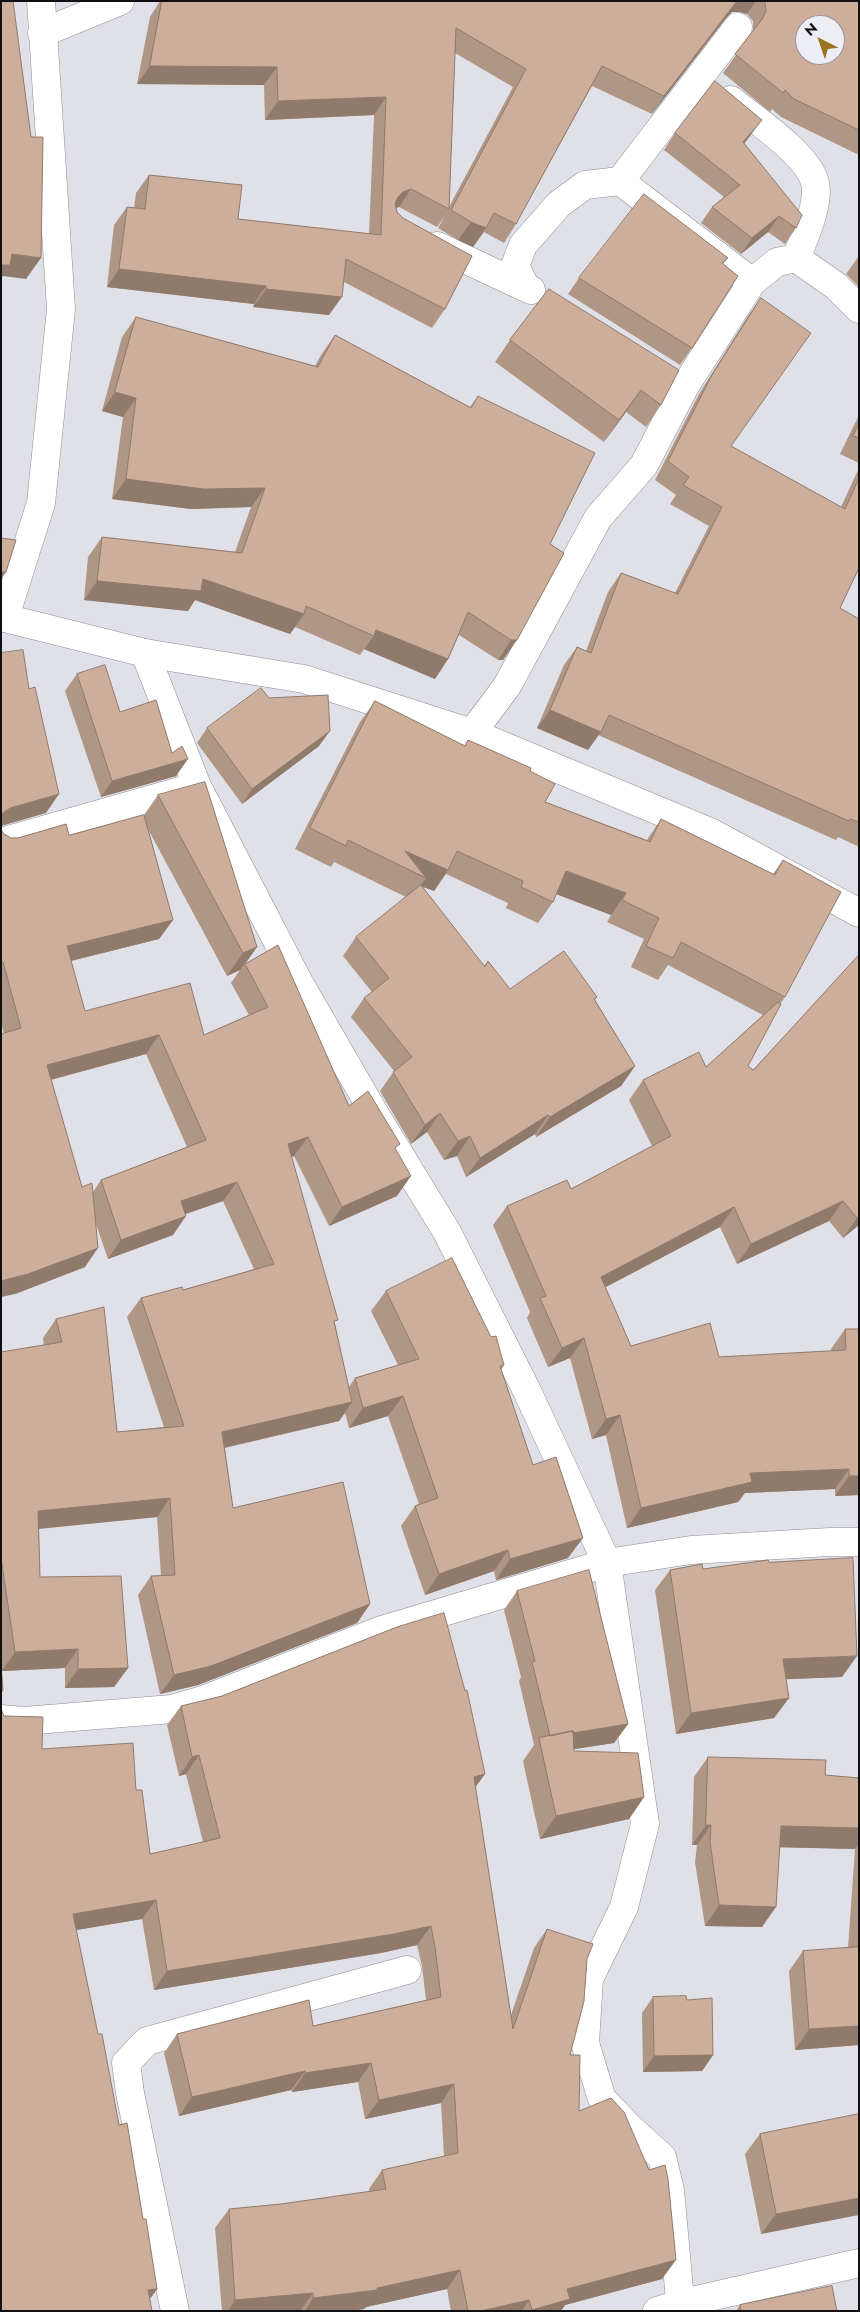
<!DOCTYPE html>
<style>
body{margin:0}
#map{position:relative;width:860px;height:2312px;overflow:hidden;background:#e0e0e9;font-family:Jost,sans-serif}
canvas{display:block}
.frame{position:absolute;inset:0;border:2px solid #101013;pointer-events:none}
.north{position:absolute;left:795px;top:15px;width:50px;height:50px;box-sizing:border-box;background:#ededf6;border:1px solid #95959b;border-radius:50%;rotate:319deg;font-size:14px;font-weight:700;line-height:20px;text-align:center;color:#101013}
.north::after{content:'';display:block;margin:auto;width:18px;height:22px;background:#9c7321;clip-path:polygon(50% 0,100% 100%,50% 72%,0 100%)}
</style>
<div id="map">
<canvas width="860" height="2312"></canvas>
<div class="frame"></div>
<div class="north">N</div>
</div>
<script>
const c = document.querySelector('canvas').getContext('2d');
c.lineJoin = 'round';
function strokePath(path, color, width, dash) {
  c.strokeStyle = color;
  c.lineWidth = width;
  c.lineCap = dash ? 'butt' : 'round';
  c.setLineDash(dash || []);
  c.stroke(path);
}
function fillPath(path, color) {
  c.fillStyle = color;
  c.fill(path, 'evenodd');
}
const street = new Path2D(`
 M42,33L120,1
 M731,100C754,119 809,155 815,183C820,203 804,239 796,258
 M620,181L752,282
 M437,246L531,290
 M525,286L515,266L523,245L559,204L585,185L620,181L738,27
 M145,653L197,786L298,981L376,1116L447,1232L527,1391L607,1563L645,1824L624,1907L589,1979L585,2043L602,2099L631,2129L662,2157L670,2190L681,2311
 M472,733L507,686L598,518L644,465L685,386L752,282L777,262L796,258L836,286L859,309
 M1,842L191,788
 M1,1719L24,1721L172,1709L203,1700L379,1631L607,1563L691,1550L830,1542H859
 M175,2311L130,2093L126,2063L147,2041L407,1970
 M657,2311L679,2304L859,2263`);
const secondary = new Path2D(`
 M1,617L145,653L304,679L472,733L712,833L859,913
 M1,618L5,617L41,503L61,309L41,1`);
strokePath(street, '#8d8d95', 29);
strokePath(secondary, '#8d8d95', 29);
strokePath(street, '#fff', 28);
strokePath(secondary, '#fff', 28);
fillPath(new Path2D(`
 M160,1H859V155L781,117L772,109L770,112L723,73L752,33L753,30V21L747,14L740,12H732L726,18L652,114L592,86L516,224L504,243L484,232L473,247L458,240L438,228L445,216L437,227L399,207L396,208L397,212L445,309L432,328L344,282L329,315L253,307L254,304L107,287L114,225L127,207L134,208L136,193L149,175L238,219L369,234L374,115L265,120L264,85L137,84L150,17ZM455,53L513,87L449,207Z
 M675,133L750,136L744,143L796,228L785,244L768,232L741,254L701,223L712,207L724,197L664,150Z
 M859,256V287L846,274Z
 M728,258L723,264L692,348L680,365L568,294L579,278Z
 M549,289L661,405L646,427L626,412L604,442L495,362L510,340Z
 M761,298L731,446L841,507L859,468V568L840,608L859,619V844L857,846L838,837L836,840L598,735L588,750L537,728L564,665L577,647L586,651L608,592L621,573L675,593L709,526L670,504L676,495L655,480L699,394L748,316Z
 M136,317L315,366L321,355L335,335L470,407L478,396L550,544L564,553L503,660H498L459,635L448,659L435,679L364,649L360,655L295,627L290,634L195,600L188,611L84,600L88,557L102,537L235,552L251,507L191,509L112,499L123,417L102,411L122,337Z
 M859,415V463L840,454Z
 M77,674L120,712L176,776L101,797L65,691Z
 M269,698L319,746L242,804L197,743L207,728Z
 M375,701L464,746L468,740L530,771L545,802L647,840L661,819L773,874L783,860L785,997L780,1004L748,1066L753,1070L859,955V1225L843,1238L829,1221L737,1264L720,1227L605,1287L631,1346L719,1357L831,1351V1349L845,1329L859,1495L835,1496V1489L745,1493L738,1502L627,1528L606,1435L592,1439L570,1358L548,1367L527,1318L530,1312L493,1225L507,1206L571,1189L652,1146L629,1100L643,1080L706,1067L763,1015L668,965L658,980L631,967L644,939L607,922L611,915L556,894L553,902L538,923L506,908L508,903L446,874L434,891L422,886L484,966L488,961L510,989L597,997L595,1000L635,1066L621,1086L536,1137L535,1134L466,1177L457,1156L444,1160L427,1132L411,1144L380,1091L394,1071L351,1017L364,998L372,992L343,956L356,937L406,897L334,862L331,867L295,849L360,722Z
 M158,795L257,947L246,963L349,1106L396,1149L397,1196L329,1226L294,1156L292,1157L335,1325L349,1387L355,1378L398,1365L371,1311L386,1291L504,1365L501,1370L533,1465L568,1558L496,1580L494,1571L425,1595L401,1526L415,1506L419,1504L388,1416L349,1428L345,1413L339,1421L225,1448L233,1508L370,1604L357,1623L198,1685L160,1694L138,1595L151,1576H161L157,1517L39,1529L40,1577L128,1668L114,1687L65,1688V1668L2,1671L1,1693V1352L44,1345L43,1338L56,1319L117,1432L164,1427L127,1317L141,1298L183,1290L254,1269L223,1201L186,1214L173,1235L108,1259L96,1224L85,1267L15,1294L4,1033L1,1023V830L4,834L11,838L69,835L144,815ZM148,829L227,976L240,970L231,983L249,1015L204,1035L85,1011L71,961L159,939L173,920ZM146,1054L187,1147L101,1180L93,1192L82,1187L51,1080Z
 M769,1562L842,1677L786,1679L789,1698L774,1718L676,1734L655,1590L670,1570L703,1569Z
 M517,1591L628,1724L614,1743L574,1749V1751L644,1797L629,1819L540,1839L523,1761L534,1745L519,1681L521,1677L504,1610Z
 M181,1706L485,1774L475,1787L511,2015L534,1948L547,1929L587,1959L570,2055L579,2111L662,2279L565,2305L561,2311H451L447,2289L366,2307L364,2309L350,2311H222L215,2228L229,2209L281,2204L369,2192V2189L382,2170L444,2156L441,2103L365,2119L358,2082L292,2092L291,2090L179,2116L164,2053L177,2034L313,2026L426,2000L422,1966L417,1945L381,1953L154,1990L142,1919L76,1930L98,2034L119,2125L143,2219L157,2289L150,2299L4,1716L42,1749L136,1790L150,1854L203,1842L186,1774L179,1776L167,1725Z
 M708,1757L825,1775L859,1778V2045L795,2050L789,1971L803,1951L848,1948L855,1849L780,1847L762,1927L705,1926L695,1862L697,1845H692L694,1777Z
 M653,1997L687,2000L713,2055L702,2071L643,2072L642,2013Z
 M859,2114L761,2234L745,2154L760,2134Z
 M740,2305L837,2311H736Z`), '#b09684');
fillPath(new Path2D(`
 M737,1H756L747,14L740,12H732L726,18L652,114L664,96Z
 M150,66L277,67L264,85L137,84Z
 M386,97L374,115L265,120L278,101Z
 M762,120L750,136L732,159L743,142Z
 M411,189L399,207L390,210L398,197L403,192Z
 M779,216L768,232L741,254L752,238Z
 M471,222L486,228L473,247L458,240Z
 M12,254L41,258L26,279L3,276L1,278V265Z
 M119,269L266,286L254,304L107,287Z
 M266,289L342,297L329,315L253,307Z
 M641,390L626,412L604,442L619,420Z
 M115,392L136,398L123,417L102,411Z
 M126,479L265,488L251,507L191,509L112,499Z
 M1,572H6L1,579Z
 M203,579L304,614L290,634L195,600L188,611L84,600L97,581Z
 M376,630L448,659L435,679L364,649L374,636Z
 M511,640H517L503,660H498Z
 M550,710L601,732L588,750L537,728Z
 M330,731L319,746L242,804L252,789Z
 M188,759L176,776L101,797L112,781Z
 M59,794L46,813L1,826V815L4,812L10,808Z
 M405,851L448,870L434,891L420,886L426,878Z
 M566,871L626,893L611,915L551,892Z
 M173,920L159,939L54,965L67,946Z
 M257,947L240,970L227,976L243,953Z
 M159,1035L146,1054L34,1084L47,1065Z
 M635,1066L621,1086L536,1137L550,1117Z
 M440,1113L427,1132L411,1144L425,1125Z
 M548,1115L535,1134L466,1177L480,1158Z
 M470,1136L457,1156L444,1160L458,1141Z
 M308,1137L294,1156L275,1163L288,1144Z
 M411,1176L397,1196L329,1226L342,1207Z
 M237,1182L223,1201L168,1220L181,1201Z
 M843,1201L829,1221L737,1264L751,1244Z
 M734,1207L720,1227L587,1297L601,1277Z
 M186,1216L173,1235L108,1259L121,1240Z
 M859,1217V1225L843,1238L857,1218Z
 M98,1248L85,1267L15,1294L1,1297V1281Z
 M584,1338L570,1358L548,1367L562,1348Z
 M403,1396L388,1416L349,1428L363,1408Z
 M352,1402L339,1421L209,1451L222,1432Z
 M620,1415L606,1435L592,1439L606,1419Z
 M849,1469L835,1489L745,1493L738,1502L627,1528L641,1508L750,1473Z
 M849,1476H859V1495L835,1496Z
 M170,1498L157,1517L25,1530L38,1511Z
 M583,1538L568,1558L496,1580L510,1559Z
 M508,1550L494,1571L425,1595L439,1574Z
 M370,1604L357,1623L198,1685L160,1694L174,1675Z
 M78,1649L65,1668L2,1671L15,1652Z
 M857,1656L842,1677L769,1680L783,1659Z
 M128,1668L114,1687L65,1688L78,1669Z
 M789,1698L774,1718L676,1734L691,1713Z
 M628,1724L614,1743L543,1754L550,1736Z
 M199,1755L186,1774L179,1776L192,1757Z
 M485,1774L471,1793L474,1777Z
 M644,1797L629,1819L540,1839L556,1816Z
 M706,1825H711L697,1845H692Z
 M781,1826L859,1828V1844L855,1849L766,1847Z
 M156,1900L142,1919L59,1933L73,1914Z
 M719,1905L776,1907L762,1927L705,1926Z
 M431,1926L417,1945L381,1953L154,1990L167,1971Z
 M859,2026V2045L795,2050L809,2029Z
 M713,2055L702,2071L643,2072L654,2056Z
 M371,2063L358,2082L292,2092L305,2073Z
 M305,2071L291,2090L179,2116L192,2097Z
 M454,2084L441,2103L365,2119L379,2100Z
 M859,2198V2215L761,2234L776,2214Z
 M676,2260L662,2279L565,2305L561,2311H532L567,2289Z
 M460,2270L447,2289L366,2307L364,2309L350,2311H305L313,2298L377,2288Z
 M157,2289L143,2308L148,2290Z
 M313,2293L300,2311H228L235,2300Z
 M529,2300L522,2311H481Z`), '#907a6c');
const building = new Path2D(`
 M1,1H13L31,137H43L41,258L12,254L10,265H1Z
 M162,1H737L664,96L602,66L516,224L494,213L486,228L471,222L451,210L526,69L456,28L449,209L411,189L403,192L398,197L395,204L397,212L403,218L472,256L445,309L346,259L342,297L266,289V286L119,269L127,207L145,209L149,175L242,185L238,219L381,235L386,97L278,101L277,67L150,66Z
 M764,1H859V130L794,99L785,90L783,93L735,54L763,18L766,11L765,3ZM805,25H835V55H805Z
 M715,81L762,120L743,142L802,215L796,228L779,216L752,238L712,207L740,185L675,133Z
 M644,194L728,258L722,263L738,276L692,348L579,278Z
 M549,289L679,370L661,405L641,390L619,420L510,340Z
 M761,298L811,333L731,446L845,509L859,478V568L840,608L859,619V822L850,819L849,821L609,715L601,732L550,710L577,647L591,653L621,573L678,594L722,507L683,485L689,477L668,461L712,375Z
 M136,317L318,367L335,335L471,408L478,396L595,453L550,544L564,553L517,640H511L468,612L448,659L376,630L374,636L306,606L304,614L203,579L201,591L97,581L102,537L242,553L265,488L204,489L126,479L136,398L115,392Z
 M859,424V438L853,436Z
 M1,538L16,540L6,572H1Z
 M23,650L29,689L35,687L59,794L10,808L4,812L1,816V653Z
 M105,665L120,712L156,700L172,753L182,746L188,759L112,781L77,674Z
 M261,688L269,698L328,695L330,731L252,789L207,728Z
 M375,701L465,746L468,740L531,768L530,771L555,784L545,802L650,842L661,819L775,875L783,860L841,892L785,997L681,942L673,958L646,946L659,918L622,900L626,893L566,871L553,902L521,887L523,881L457,851L448,870L405,851L426,878L348,840L346,846L310,828Z
 M205,782L257,947L243,953L158,795Z
 M144,815L173,920L67,946L85,1011L190,983L204,1035L268,1007L245,964L278,945L349,1106L368,1091L400,1144L395,1148L411,1176L342,1207L308,1137L288,1144L338,1320L334,1321L352,1402L222,1432L233,1508L343,1482L370,1604L211,1666L174,1675L151,1576L175,1575L170,1498L38,1511L40,1577L121,1576L128,1668L78,1669V1649L15,1652L1,1558V1352L62,1342L56,1319L104,1307L117,1432L184,1426L141,1298L182,1287L183,1290L274,1264L237,1182L181,1201L186,1216L121,1240L101,1180L206,1140L159,1035L47,1065L82,1187L92,1183L98,1248L28,1274L1,1281V1034L21,1028L3,962L1,963V830L4,834L11,838H18L66,824L69,835Z
 M421,885L485,967L488,961L510,989L564,951L597,997L594,999L635,1066L550,1117L548,1115L480,1158L470,1136L458,1141L440,1113L425,1125L393,1072L412,1057L364,998L389,978L356,937Z
 M859,955V1217L857,1218L843,1201L751,1244L734,1207L601,1277L631,1346L710,1323L719,1357L846,1350L845,1329H859V1476H849V1469L750,1473L752,1482L641,1508L620,1415L606,1419L584,1338L562,1348L540,1298L546,1296L507,1206L567,1180L571,1189L671,1136L643,1080L699,1052L706,1067L778,1002L781,1004L748,1066L753,1070Z
 M452,1258L491,1337L496,1336L504,1365L500,1366L533,1465L556,1457L583,1538L510,1559L508,1550L439,1574L415,1506L438,1498L403,1396L363,1408L355,1378L419,1359L386,1291Z
 M853,1558L857,1656L783,1659L789,1698L691,1713L670,1570L702,1564L703,1569L768,1560L769,1562Z
 M589,1570L628,1724L573,1733V1731L550,1736L532,1662L535,1661L517,1591Z
 M444,1613L465,1691L467,1690L485,1774L474,1777L513,2029L547,1929L593,1944L587,1959L584,2001L570,2055H580L579,2111L611,2098L624,2112L649,2170L665,2165L668,2179L676,2260L567,2289L570,2299L532,2310L529,2300L481,2311H468L460,2270L377,2288V2290L313,2298V2293L235,2300L229,2209L281,2204L386,2189L382,2170L458,2153L454,2084L379,2100L371,2063L305,2073V2071L192,2097L177,2034L309,2000L313,2026L441,1997L435,1947L431,1926L394,1934L167,1971L156,1900L73,1914L98,2034H102L119,2125L127,2123L143,2219H146L157,2289L148,2290L152,2311H1V1709L4,1716L43,1717L42,1749L133,1743L136,1790H142L150,1854L220,1838L199,1755L192,1757L181,1706L222,1696L397,1627Z
 M1,1665L3,1690L1,1693Z
 M573,1731L574,1751L638,1753L644,1797L556,1816L539,1738Z
 M708,1757L826,1760L825,1775L859,1778V1828L781,1826L776,1907L719,1905L710,1842L711,1825H706Z
 M859,1947V2026L809,2029L803,1951Z
 M686,1996L687,2000L712,1998L713,2055L654,2056L653,1997Z
 M859,2114V2198L776,2214L760,2134Z
 M832,2286L837,2311H741L740,2305Z`);
fillPath(building, '#cdae9a');
strokePath(building, '#907a6c', 1);
</script>
